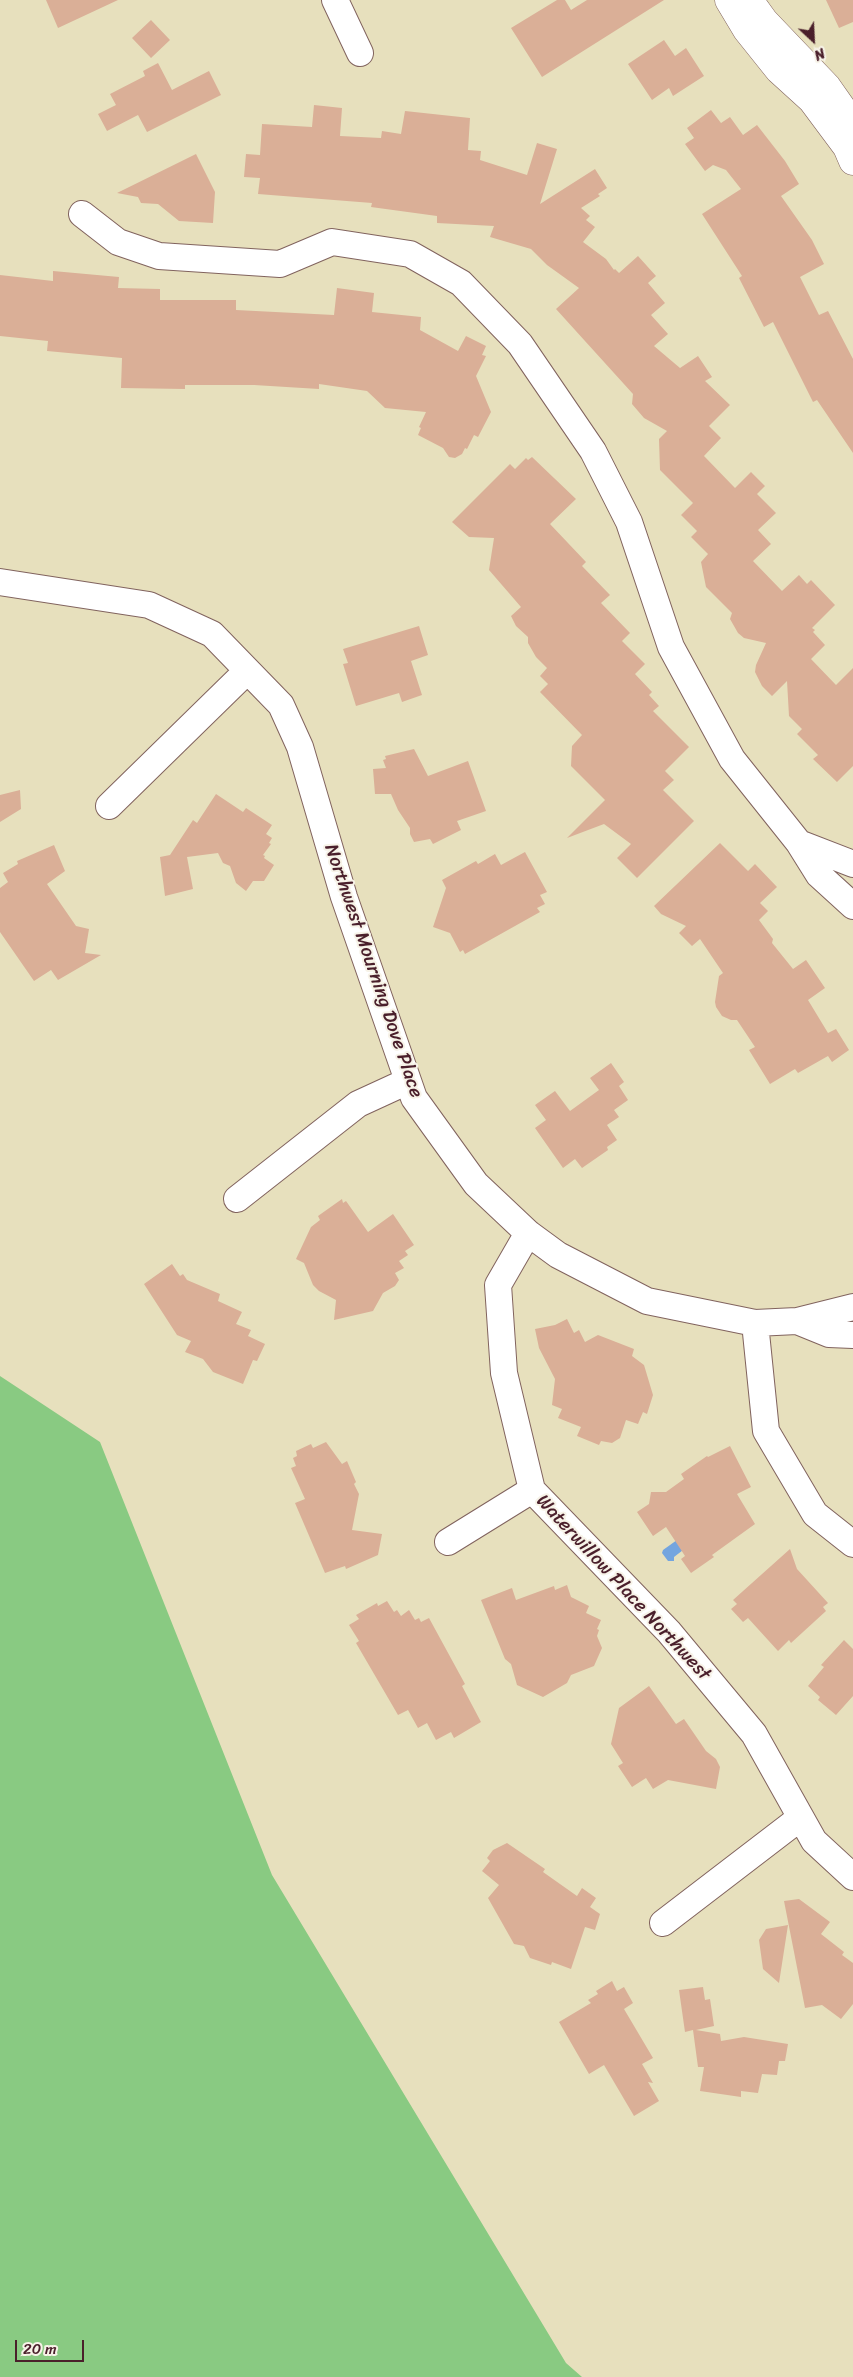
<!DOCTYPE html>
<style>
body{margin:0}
#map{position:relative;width:853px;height:2377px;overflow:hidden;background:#e7e0bd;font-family:Sriracha,sans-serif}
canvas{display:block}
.north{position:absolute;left:788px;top:15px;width:50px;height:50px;-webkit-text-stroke:4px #f7f3e8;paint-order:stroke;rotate:155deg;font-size:14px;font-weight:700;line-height:20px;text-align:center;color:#4a1f2b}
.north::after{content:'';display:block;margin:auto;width:18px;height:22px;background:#4a1f2b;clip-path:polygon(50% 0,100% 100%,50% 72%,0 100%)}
.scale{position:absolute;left:15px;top:2340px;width:69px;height:22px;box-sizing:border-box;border:2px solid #4a1f2b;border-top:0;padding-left:6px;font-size:15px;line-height:18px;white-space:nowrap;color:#4a1f2b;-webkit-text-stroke:4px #f7f3e8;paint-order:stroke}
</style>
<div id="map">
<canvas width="853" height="2377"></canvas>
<div class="north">N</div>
<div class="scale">20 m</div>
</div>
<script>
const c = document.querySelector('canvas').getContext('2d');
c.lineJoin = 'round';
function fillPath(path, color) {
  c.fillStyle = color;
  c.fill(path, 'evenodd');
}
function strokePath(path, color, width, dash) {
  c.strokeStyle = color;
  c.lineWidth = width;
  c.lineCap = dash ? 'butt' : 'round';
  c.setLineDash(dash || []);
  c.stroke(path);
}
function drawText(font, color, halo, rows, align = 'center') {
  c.font = font + ' Sriracha,sans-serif';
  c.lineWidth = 4;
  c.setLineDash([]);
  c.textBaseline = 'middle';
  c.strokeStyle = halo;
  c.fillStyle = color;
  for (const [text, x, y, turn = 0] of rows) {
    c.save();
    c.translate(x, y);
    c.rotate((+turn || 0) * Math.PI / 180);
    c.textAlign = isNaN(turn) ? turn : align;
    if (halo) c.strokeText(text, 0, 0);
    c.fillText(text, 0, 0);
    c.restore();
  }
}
fillPath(new Path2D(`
 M0,1376L100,1442L272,1875L566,2363L582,2377H0Z`), '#89ca82');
fillPath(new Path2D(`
 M677,1540L687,1547L674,1557V1561H668L662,1553L663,1550Z`), '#74a5df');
fillPath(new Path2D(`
 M46,0H118L58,28Z
 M557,0H565L571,10L587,0H664L542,77L511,28Z
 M826,0H853V22L839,28Z
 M151,20L170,40L151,58L132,38Z
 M664,40L675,56L686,48L704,76L673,96L669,88L652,100L628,64Z
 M158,63L172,90L209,71L221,95L147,132L138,115L107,131L98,114L116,105L110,94L145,76L143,71Z
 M314,105L342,108L340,136L381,138L382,131L401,134L405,111L470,118L468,150L481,151L480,160L527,175L537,143L557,149L540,204L595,169L607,188L598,194L600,196L581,208L590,216L586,220L595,227L583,242L606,259L614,270L615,269L619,273L638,256L656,276L648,283L665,303L651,315L668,334L654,346L680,368L698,356L712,377L705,381L730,405L709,426L721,438L704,456L735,488L751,472L765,486L757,494L776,513L758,530L771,544L753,561L782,591L799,575L807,584L811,580L835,605L812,628L815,630L813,632L825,645L811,659L836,685L853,668V766L837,782L813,759L818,755L797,734L802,729L789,716L787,681L772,696L762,686L755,672L756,665L766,643L744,638L738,633L730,619L732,613L706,587L701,562L708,554L691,537L697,531L681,515L693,503L660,470L659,439L667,431L644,418L632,404L633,394L556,309L579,288L547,265L531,249L490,237L494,226L437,223V216L371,207L372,203L258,194L260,178L244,177L246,154L260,155L262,124L312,127Z
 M711,110L721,123L730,117L743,135L757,125L785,161L799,184L781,196L812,240L824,264L800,277L819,315L828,311L853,359V453L817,400L813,402L773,322L764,327L739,278L742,276L702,214L741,189L726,170L713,165L705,171L685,144L694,138L687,128Z
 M196,154L215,192L213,223L179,221L158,204L141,203L138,197L117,193Z
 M53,271L119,277L118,288L160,289V300H236V310L334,315L337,288L374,293L372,312L421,317L420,330L458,351L466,336L486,346L482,355L486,356L476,376L491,412L478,437L474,435L467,449L465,448L462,454L455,458L449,457L443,448L418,435L421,428L419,427L426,412L385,408L367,391L319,384V389L254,385H185V389L121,388L122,358L47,351L48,341L0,336V275L53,281Z
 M532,457L576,499L550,524L586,562L582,566L610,595L601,603L630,633L622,641L645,664L635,674L652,692L649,695L659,706L653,711L689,747L665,771L674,780L663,790L694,821L637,878L617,858L631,844L604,824L567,838L605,800L571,766L572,746L582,735L540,692L548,684L540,676L547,668L536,657L528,643V637L516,626L511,616L521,607L489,570L494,538L469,537L452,522L510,464L515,469L526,458L528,460Z
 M419,626L428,655L411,661L422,695L402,702L399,693L356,706L343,664L348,663L343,649Z
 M414,749L428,776L468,761L486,811L457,821L461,830L433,844L430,839L414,842L410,834V828L398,810L391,794H375L373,769L386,768L383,760L386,759L385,756Z
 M20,790L21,809L0,822V795Z
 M216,794L243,812L246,808L272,825L266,834L272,838L269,843L271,844L263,855L265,856L264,858L274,865L264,881H253L246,891L236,883L230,866L223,863L218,853L187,857L193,889L165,896L160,857L170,855L193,820L197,823Z
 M720,843L748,871L755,864L777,887L760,903L768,911L759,920L773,939L772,943L793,969L806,960L825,988L808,1000L828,1033L836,1029L849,1050L832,1062L828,1056L798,1073L795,1069L770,1084L749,1050L755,1047L737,1020H731L722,1016L716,1007L715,1002L719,976L723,973L700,939L692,946L679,933L686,926L661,914L654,906Z
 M54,845L65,871L47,884L76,926L89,929L85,953L101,955L58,980L51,970L34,981L0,932V888L8,882L3,873L18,864L17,861Z
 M525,852L547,892L540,895L545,904L537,908L540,912L465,954L463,950L460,952L450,933L433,927L446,888L442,880L476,861L478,864L495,854L501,865Z
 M611,1063L624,1082L619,1086L628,1100L614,1110L619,1117L607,1125L617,1140L607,1147L608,1150L582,1168L575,1159L563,1168L535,1128L546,1120L535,1105L555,1091L570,1111L599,1090L590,1078Z
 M342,1199L343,1203L346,1201L368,1232L393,1214L414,1245L405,1251L408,1255L399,1261L404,1268L395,1273L399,1280L395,1286L383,1293L373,1311L334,1320L336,1300L319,1291L313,1285L304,1263L296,1259L311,1227L320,1220L318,1216Z
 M172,1264L180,1276L183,1274L187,1280L220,1294L218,1301L242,1312L236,1324L251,1330L248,1336L265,1344L257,1361L253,1360L243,1384L213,1372L203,1359L185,1352L191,1341L177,1335L144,1284Z
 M567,1319L574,1333L579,1330L585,1342L598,1335L634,1349L632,1356L644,1365L653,1395L647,1414L643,1412L638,1424L626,1420L620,1438L612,1443L601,1441L599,1445L577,1436L581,1427L558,1418L562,1409L552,1405L555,1379L539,1348L535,1329L555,1325Z
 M326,1442L342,1464L347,1461L356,1482L354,1484L359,1494L352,1530L382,1534L378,1555L346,1569L345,1566L325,1573L295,1503L305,1499L291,1468L296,1466L293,1458L297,1456L296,1451L311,1444L313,1448Z
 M730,1446L751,1487L737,1494L755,1524L712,1555L714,1557L691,1573L681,1559L685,1556L666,1527L653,1536L637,1512L649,1504L651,1492H666L684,1479L681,1474L707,1456L708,1457Z
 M790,1549L797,1569L828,1603L823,1607L826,1611L791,1643L789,1640L778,1651L748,1618L743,1622L731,1609L737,1604L733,1600Z
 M567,1585L571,1597L589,1606L586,1613L601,1620L597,1629L599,1630L597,1636L602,1648L594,1666L571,1675L567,1683L543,1697L517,1685L511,1664L505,1659L481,1600L512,1588L516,1600L554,1586L555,1590Z
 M387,1601L394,1612L397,1610L401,1616L409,1610L415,1620L419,1618L421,1622L429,1618L465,1684L462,1686L481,1722L454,1738L451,1732L436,1740L427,1723L418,1728L408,1710L398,1715L356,1643L359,1641L349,1625L359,1619L356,1615L377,1603L378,1606Z
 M844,1640L853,1649V1696L836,1715L818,1700L820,1697L808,1686L824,1667L821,1665Z
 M649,1686L676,1724L684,1719L706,1751L716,1759L720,1767L716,1789L668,1780L653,1789L646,1778L632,1787L618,1766L623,1763L611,1744L619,1708Z
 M507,1843L545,1869L543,1872L577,1896L582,1888L596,1898L590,1907L600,1914L595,1930L585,1927L571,1969L552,1962L551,1965L530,1958L524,1946L514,1944L488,1898L499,1885L482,1871L490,1861L487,1858L493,1850Z
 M799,1899L830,1922L821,1934L844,1952L842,1955L853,1963V2004L841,2019L822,2005L805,2008L784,1901Z
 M788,1925L779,1983L763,1969L759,1940L766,1929Z
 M612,1981L617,1991L624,1987L633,2003L624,2009L653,2058L642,2064L653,2083L648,2082L659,2101L634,2116L604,2065L589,2074L559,2022L591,2003L588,2000L598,1994L596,1991Z
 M703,1987L705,2000L710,1999L714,2026L696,2030L720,2034L721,2041L744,2037L788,2044L785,2061H779L777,2075L762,2074L758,2093L741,2091V2097L700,2091L704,2067H698L693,2030L685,2032L679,1990Z`), '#daaf97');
const minor = new Path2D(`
 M335,0L360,53
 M82,214L118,242L159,256L280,264L332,242L410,254L461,283L520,344L593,451L629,522L671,647L732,759L799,843L819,875L853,906
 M0,582L149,605L212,634L281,705L300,747L344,897L414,1098L476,1184L528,1233L558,1255L647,1301L755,1323L797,1321
 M109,806L247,671
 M799,843L853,864
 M237,1199L358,1104L408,1081
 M528,1233L498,1285L504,1373L532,1490L669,1632L754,1734L814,1841L853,1877
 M853,1307L797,1321L829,1334L853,1335
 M755,1323L766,1431L815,1514L853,1544
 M448,1542L532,1490
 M663,1923L800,1818`);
const tertiary = new Path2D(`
 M729,0L747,30L779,70L812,100L847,147L853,161
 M749,0L764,21L827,87L853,124`);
strokePath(minor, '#81635e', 28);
strokePath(tertiary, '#81635e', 29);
strokePath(minor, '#fff', 26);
strokePath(tertiary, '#fff', 28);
drawText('19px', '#4a1f2b', '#f7f3e8', [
 ["Northwest Mourning Dove Place",373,971,71],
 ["Waterwillow Place Northwest",623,1588,47]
]);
</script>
